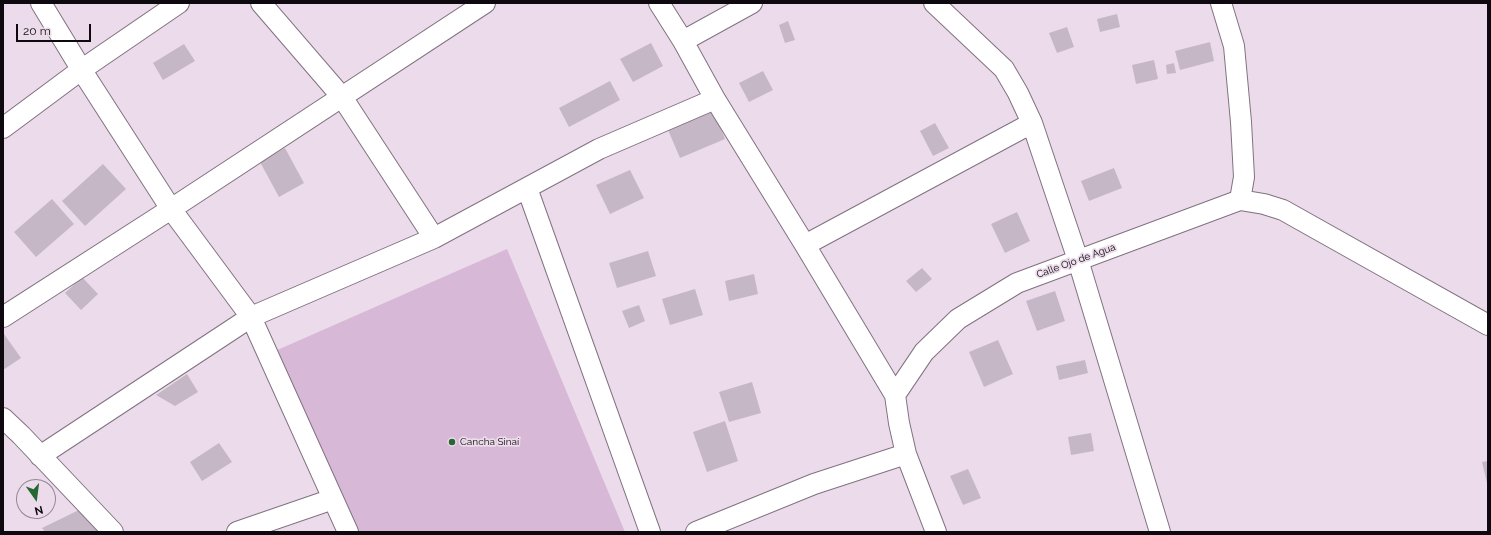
<!DOCTYPE html>
<meta charset="utf-8">
<style>
body{margin:0}
#map{position:relative;width:1491px;height:535px;overflow:hidden;background:#ecdceb;font-family:Raleway,sans-serif}
canvas{display:block}
.frame{position:absolute;inset:0;border:4px solid #0e090e;pointer-events:none}
.north{position:absolute;left:16px;top:479px;width:40px;height:40px;box-sizing:border-box;background:#ecdceb;border:1px solid #938893;border-radius:50%;rotate:166deg;font-size:11px;font-weight:700;line-height:16px;text-align:center;color:#0e090e}
.north::after{content:'';display:block;margin:auto;width:14px;height:18px;background:#266832;clip-path:polygon(50% 0,100% 100%,50% 72%,0 100%)}
.scale{position:absolute;left:16px;top:24px;width:75px;height:18px;box-sizing:border-box;border:2px solid #0e090e;border-top:0;padding-left:5px;font-size:12px;line-height:14px;white-space:nowrap;color:#0e090e;-webkit-text-stroke:3px #ecdceb;paint-order:stroke}
</style>
<div id="map">
<canvas width="1491" height="535"></canvas>
<div class="frame"></div>
<div class="north">N</div>
<div class="scale">20 m</div>
</div>
<script>
const c = document.querySelector('canvas').getContext('2d');
c.lineJoin = 'round';
function fillPath(path, color) {
  c.fillStyle = color;
  c.fill(path, 'evenodd');
}
function strokePath(path, color, width, dash) {
  c.strokeStyle = color;
  c.lineWidth = width;
  c.lineCap = dash ? 'butt' : 'round';
  c.setLineDash(dash || []);
  c.stroke(path);
}
function drawText(font, color, halo, rows, align = 'center') {
  c.font = font + ' Raleway,sans-serif';
  c.lineWidth = 3.5;
  c.setLineDash([]);
  c.textBaseline = 'middle';
  c.strokeStyle = halo;
  c.fillStyle = color;
  for (const [text, x, y, turn = 0] of rows) {
    c.save();
    c.translate(x, y);
    c.rotate((+turn || 0) * Math.PI / 180);
    c.textAlign = isNaN(turn) ? turn : align;
    if (halo) c.strokeText(text, 0, 0);
    c.fillText(text, 0, 0);
    c.restore();
  }
}
fillPath(new Path2D(`
 M507,249L625,532H357L275,351Z`), '#d8b8d7');
fillPath(new Path2D(`
 M1117,14L1120,27L1100,32L1097,19Z
 M788,21L795,40L785,43L779,25Z
 M1067,27L1074,47L1057,53L1049,33Z
 M1210,42L1214,61L1180,70L1175,51Z
 M651,43L663,66L633,82L620,59Z
 M184,44L195,61L163,80L153,63Z
 M1154,60L1158,79L1136,84L1132,65Z
 M1174,63L1176,73L1167,74L1166,65Z
 M763,71L773,90L749,102L739,83Z
 M610,81L620,100L569,127L559,108Z
 M714,111L725,139L680,158L668,130Z
 M935,123L949,148L933,156L920,131Z
 M285,148L304,183L279,197L260,162Z
 M103,164L126,189L85,226L62,201Z
 M1114,168L1122,188L1089,201L1081,181Z
 M630,170L644,198L610,214L596,185Z
 M52,199L74,224L36,257L14,232Z
 M1017,212L1030,241L1005,253L991,224Z
 M648,251L656,276L617,288L609,263Z
 M922,268L932,279L916,292L906,281Z
 M754,274L758,294L729,301L725,281Z
 M82,277L98,294L81,310L65,293Z
 M695,289L703,315L670,325L662,299Z
 M1055,291L1065,321L1037,331L1026,301Z
 M639,305L645,321L629,328L622,311Z
 M4,334L21,358L3,370V335Z
 M998,340L1013,374L984,387L969,352Z
 M1085,360L1088,373L1059,380L1056,366Z
 M187,374L198,392L175,406L156,395Z
 M752,382L761,413L729,422L719,392Z
 M725,421L738,461L707,472L693,432Z
 M1091,433L1094,451L1071,455L1068,437Z
 M219,443L232,462L202,481L190,462Z
 M1488,461V483H1487L1482,462Z
 M968,469L981,498L963,505L950,476Z
 M81,509L100,532H45L42,528Z`), '#c6b7c6');
const minor = new Path2D(`
 M41,3L86,77L171,209L251,317L348,532
 M261,3L342,97L434,238
 M659,3L683,41L715,99L805,245L895,395
 M934,3L1004,69L1018,93L1032,123L1078,260L1160,532
 M1221,3L1234,46L1241,122L1244,177L1240,200
 M683,41L752,3
 M3,128L81,70L179,3
 M527,188L650,532
 M805,245L1032,123
 M3,317L171,209L485,3
 M3,418L21,435L113,532
 M40,456L251,317L434,238L599,149L715,99
 M237,532L333,499
 M696,532L814,484L906,454
 M936,532L906,454L899,423L895,395L924,352L958,319L1017,283L1240,200L1264,204L1283,210L1488,325`);
strokePath(minor, '#807280', 22);
strokePath(minor, '#fff', 20);
for (const [x, y, r, color] of [
 [452,442,4,"#266832"]
]) {
  const dot = new Path2D();
  dot.arc(x, y, r, 0, 2 * Math.PI);
  c.fillStyle = color;
  c.fill(dot);
  strokePath(dot, '#ecdceb', 1.5);
}
drawText('10px', '#0e090e', '#ecdceb', [
 ["Calle Ojo de Agua",1076,261,-20]
]);
drawText('10px', '#0e090e', '#ecdceb', [
 ["Cancha Sinaí",460,442]
], 'left');
</script>
